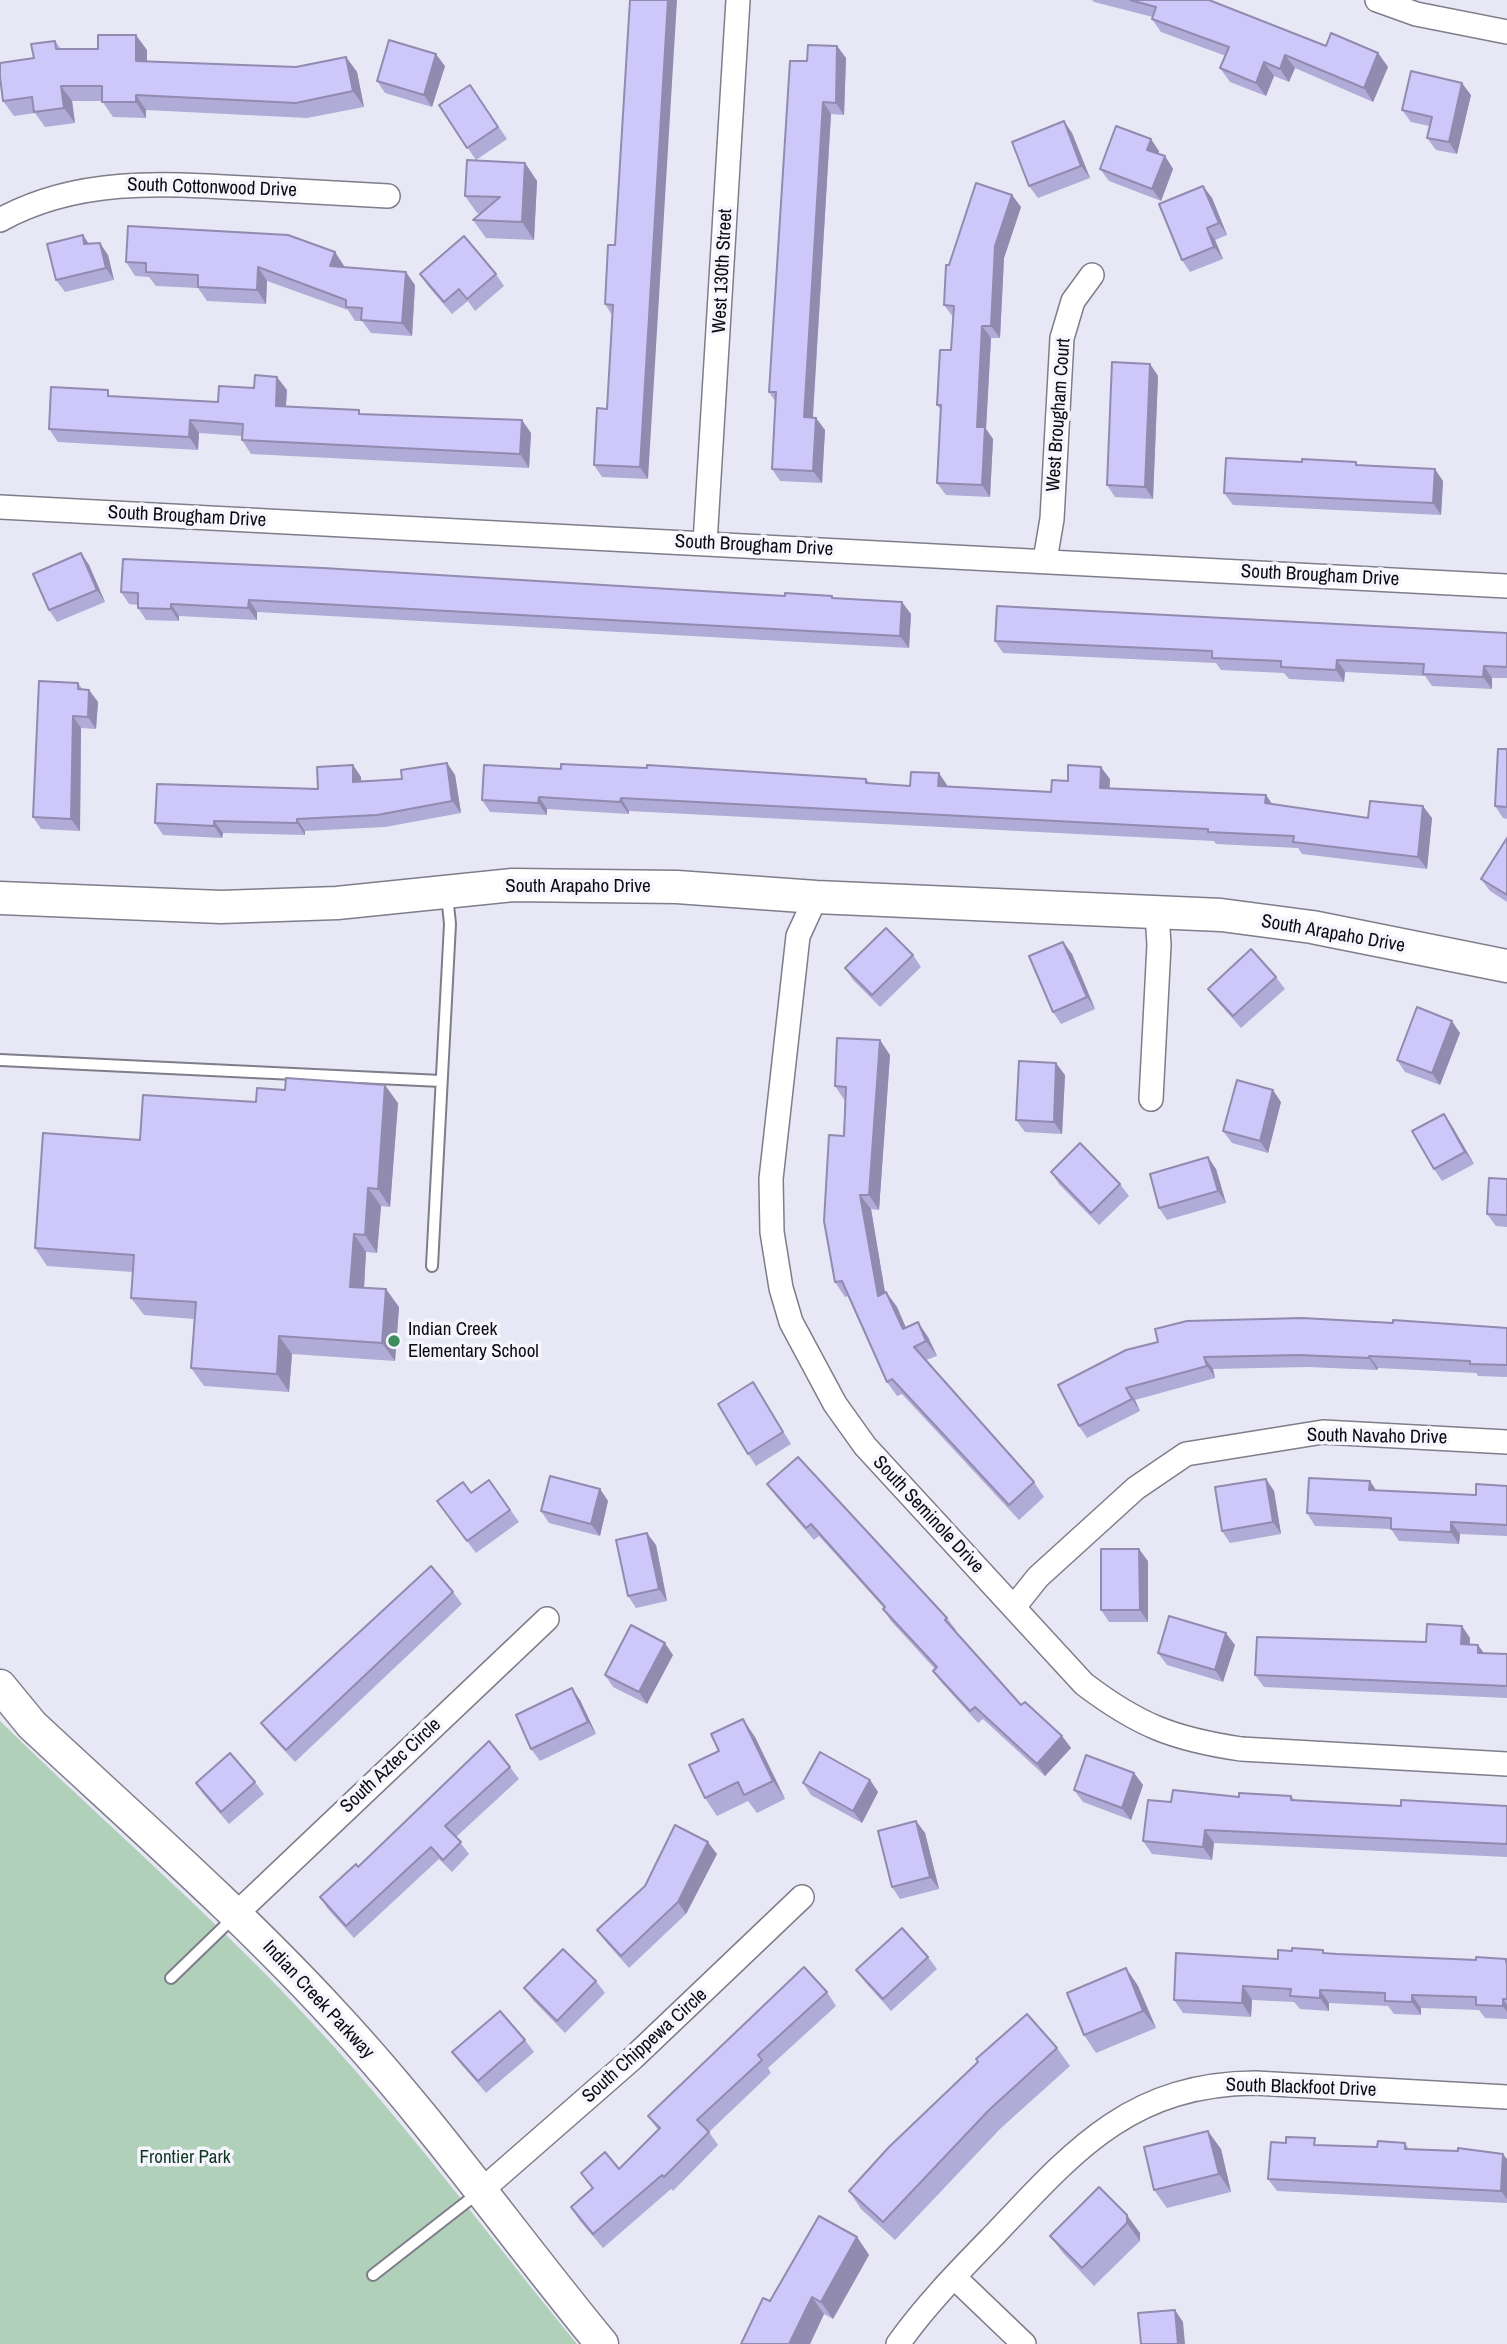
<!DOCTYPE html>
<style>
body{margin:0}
canvas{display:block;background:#e8e7f5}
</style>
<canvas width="1507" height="2344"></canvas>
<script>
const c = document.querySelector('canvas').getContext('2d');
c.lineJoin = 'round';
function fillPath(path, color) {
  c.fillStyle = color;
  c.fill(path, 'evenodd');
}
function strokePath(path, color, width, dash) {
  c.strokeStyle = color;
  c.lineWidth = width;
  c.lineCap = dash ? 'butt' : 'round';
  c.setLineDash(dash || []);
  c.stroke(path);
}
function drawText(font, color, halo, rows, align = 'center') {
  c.font = font + ' "Archivo Narrow",sans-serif';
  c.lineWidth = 7;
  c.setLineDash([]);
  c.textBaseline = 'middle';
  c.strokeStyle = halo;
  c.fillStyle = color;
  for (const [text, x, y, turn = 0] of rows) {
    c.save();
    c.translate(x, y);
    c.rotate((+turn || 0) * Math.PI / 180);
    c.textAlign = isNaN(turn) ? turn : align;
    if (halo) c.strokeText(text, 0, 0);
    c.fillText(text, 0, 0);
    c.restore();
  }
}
fillPath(new Path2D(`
 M0,1721C108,1827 224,1925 326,2038C415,2135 493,2242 577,2344H0Z`), '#b0d0ba');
const lane = new Path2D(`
 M0,1060L441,1081
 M432,1266L450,924L447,895
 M171,1978L234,1917
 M373,2275L478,2193`);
const street = new Path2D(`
 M1377,0L1416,14L1507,32
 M0,220C76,178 160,183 244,188C292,191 340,193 388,196
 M0,507L1507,586
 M705,543L738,0
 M1045,560L1052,519L1062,338L1073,301L1092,275
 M816,897L798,936L771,1179L772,1232L781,1288L791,1322L835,1404L865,1446L1084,1684C1138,1725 1173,1739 1241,1749L1507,1764
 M1151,1099L1159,945L1157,913
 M1014,1607L1038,1577L1136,1488L1186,1454L1323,1432L1507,1442
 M235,1915L547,1619
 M482,2190L633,2058L802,1897
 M954,2277L1024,2344
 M898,2344C927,2303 962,2268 997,2232C1075,2149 1132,2084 1255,2083L1507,2097`);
const secondary = new Path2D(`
 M0,898L221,907L337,903L513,885L677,887L816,897L1221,915L1312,927L1507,966
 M0,1686L32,1725C134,1820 240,1913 334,2015C431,2119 512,2235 602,2344`);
strokePath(lane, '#7e7d8a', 14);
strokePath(street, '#7e7d8a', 26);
strokePath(secondary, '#7e7d8a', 35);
strokePath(lane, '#fff', 10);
strokePath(street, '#fff', 23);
strokePath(secondary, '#fff', 32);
fillPath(new Path2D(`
 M1092,0H1209L1326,46L1378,53L1388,67L1373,102L1295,68L1289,82L1274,76L1266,96L1230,82L1220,68L1226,56L1161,32L1152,19L1153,17L1094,2Z
 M55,41L61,49L147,50V62L296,67L346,57L357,72L364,107L307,118L146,110V118L113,117L102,101H72L75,123L45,127L35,113L14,116L3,101Z
 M837,46L846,58L844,115L831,114L813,417L816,418L825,430L822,483L780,481L772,469L775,401L769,392L807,61Z
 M445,66L432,107L385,93L377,81Z
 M470,85L507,139L476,160L439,105Z
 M1471,95L1457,154L1436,150L1427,138L1429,126L1411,122L1402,110Z
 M1072,133L1090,178L1038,198L1029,186Z
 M1159,151L1158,154L1165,156L1173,169L1161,201L1109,181L1100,169Z
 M525,163L537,181L534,240L486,238L473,220L480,214L477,213L465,196Z
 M1203,186L1212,198L1227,235L1215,240L1223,259L1190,272L1182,260Z
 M1012,195L1021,207L1004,258L1000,338H991L986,429L993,439L990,497L946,495L937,483L941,410L937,405L951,350L953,317L944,305L949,265Z
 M89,244L108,255L114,280L65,292L56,280Z
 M608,245L648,479L602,477L594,465L607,409L612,315L605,304Z
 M335,252L344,266V267L415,285L412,336L371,333L362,321H355L348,310L267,281L266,304L207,301L198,288L156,286L149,277L135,276L126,262Z
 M420,274H496L504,286L475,311L468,301L452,314L428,286Z
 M1150,364L1158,376L1153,499L1115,497L1107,485Z
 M287,390L286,406L531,433L529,468L251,454L242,440V436L199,433L198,450L58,442L49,429L112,396L218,402Z
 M1302,462H1356L1358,465L1443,481L1441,515L1233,505L1224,493Z
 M81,553L89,565L105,602L57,622L49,610Z
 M121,592L832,596L834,598L911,614L909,648L257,612V620L179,616V621L146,620L138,608V605L129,604Z
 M1507,633V678H1492V689L1432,686L1425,676L1345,672L1344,682L1289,679L1284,673L1221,670L1216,663L1003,653L995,641Z
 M78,683L83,690H89L98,702L96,729L81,728L80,831L41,829L33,817Z
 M1507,749V819L1503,818L1495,806Z
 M447,763L455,775L461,813L385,827L305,831V835L223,833L222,838L163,835L155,823L318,789L353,765L361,777V781L402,779Z
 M561,769L866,779L870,783L910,786L947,785V787L1051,792L1068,781L1110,779L1109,788L1266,795L1272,804L1368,818H1432L1427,869L1302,854L1298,848L1216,844L1214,841L629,811V814L547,809V815L490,812L482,800Z
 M1507,838V902L1490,891L1481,879Z
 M1063,942L1072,954L1095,1009L1061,1024L1053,1012Z
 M913,955L921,967L880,1007L853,980L845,968Z
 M1276,977L1285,989L1241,1028L1217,1001L1208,989Z
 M1460,1033L1440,1085L1405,1072L1397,1060Z
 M890,1055L879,1210L871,1209L885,1293L886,1292L897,1307L906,1328L928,1337L937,1356L926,1360L1034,1482L1044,1497L1019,1520L902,1394L897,1396L887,1382L848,1296L845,1297L835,1282L845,1101L835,1086Z
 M1065,1075L1062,1134L1025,1132L1016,1120Z
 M256,1102L398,1103L390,1207L381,1206L377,1253L366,1252L364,1288L399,1307L395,1361L292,1354L289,1392L204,1386L191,1368L194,1319L144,1315L131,1298L133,1272L47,1266L35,1248Z
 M1281,1102L1268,1153L1232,1143L1223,1131Z
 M1444,1114L1452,1126L1474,1164L1442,1181L1434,1169Z
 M1216,1169L1226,1203L1167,1220L1159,1208Z
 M1051,1172L1120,1184L1129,1196L1099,1225L1059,1184Z
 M1507,1179V1227L1496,1226L1487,1214Z
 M1507,1328V1377L1478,1376L1476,1373L1378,1368L1377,1370L1308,1367L1213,1369L1215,1378L1135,1400L1140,1411L1087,1438L1079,1426L1126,1350Z
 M761,1395L791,1444L756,1466L748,1454Z
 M1266,1479L1274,1491L1281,1534L1230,1543L1222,1531Z
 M489,1480L519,1522L476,1553L437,1501L471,1493Z
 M767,1484L947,1618L956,1630L955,1631L1021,1705L1062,1736L1071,1748L1045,1776L983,1719L978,1723L942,1683L933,1671L935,1669L891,1621L883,1609L884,1608L819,1536L814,1540L776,1496Z
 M1507,1486V1536L1460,1534L1459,1544L1399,1541L1391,1529L1315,1526L1307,1513L1376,1490L1476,1495Z
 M600,1489L608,1501L600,1536L549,1523L541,1511Z
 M656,1545L667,1601L636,1608L628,1596Z
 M1148,1561V1622H1109L1101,1610Z
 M453,1592L462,1604L295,1762L270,1735L261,1723Z
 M1470,1638V1645L1484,1653L1507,1654V1698L1264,1687L1255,1675L1426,1642Z
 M1235,1645L1223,1682L1167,1665L1158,1653Z
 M673,1655L647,1704L613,1687L605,1675Z
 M580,1700L596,1734L540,1761L531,1749Z
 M755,1737L785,1799L757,1813L748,1801L717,1816L705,1798Z
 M510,1767L519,1779L456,1837L469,1854L452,1872L439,1859L354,1938L328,1909L320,1897L358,1867Z
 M1134,1773L1143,1785L1131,1820L1083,1802L1074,1790Z
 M870,1780L878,1792L862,1823L811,1795L803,1783Z
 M255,1782L264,1794L229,1824L204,1795L196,1783Z
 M1291,1796L1295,1800L1401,1806H1507V1857L1214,1843L1212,1860L1152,1854L1143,1841L1171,1802L1239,1797Z
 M916,1821L925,1833L939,1889L900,1899L892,1887Z
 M717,1854L686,1914L629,1968L606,1942L597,1930Z
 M1323,1950L1325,1953L1337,1954L1476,1960L1506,1959L1507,1960V2019L1485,2018L1479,2010L1421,2008V2015L1394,2014L1388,2006L1329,2003V2011L1300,2009L1294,2002L1252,2000L1251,2017L1183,2013L1174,2000L1278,1959L1292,1951Z
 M928,1957L937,1969L891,2011L865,1982L856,1970Z
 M1126,1968L1138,1986L1156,2028L1096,2053L1084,2035Z
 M596,1981L605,1993L565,2033L533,2000L524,1988Z
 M827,1992L836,2006L768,2068L771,2073L709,2132L718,2145L673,2191L671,2189L603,2248L580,2221L571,2207L592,2189L581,2173L619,2169L658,2130L648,2116Z
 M525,2040L534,2052L486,2093L461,2064L452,2052Z
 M1057,2048L1070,2066L1001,2128L895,2240L861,2209L849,2191Z
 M1405,2143L1409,2149L1507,2159V2203L1277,2191L1268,2179L1319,2145L1377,2147Z
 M1221,2149L1231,2192L1167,2208L1154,2190Z
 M1099,2187L1140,2233V2241L1094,2286L1063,2253L1050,2236Z
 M857,2237L869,2255L833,2319L824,2314L810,2344H741L770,2301Z`), '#b1abd7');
fillPath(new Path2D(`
 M668,0H677L648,479L640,467Z
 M136,35L147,50V77L136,61Z
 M837,46L846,58L844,115L836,103Z
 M1378,53L1388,67L1373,102L1364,88Z
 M436,54L445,66L432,107L424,95Z
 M1285,55L1295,68L1289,82L1280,69Z
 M346,57L357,72L364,107L353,91Z
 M1264,62L1274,76L1266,96L1256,83Z
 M1462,83L1471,95L1457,154L1449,142Z
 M61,86L72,101L75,123L64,108Z
 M136,95L146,110V118L136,102Z
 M823,102L831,114L812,429L804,417Z
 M1064,121L1072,133L1090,178L1081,166Z
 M1151,139L1159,151L1155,162L1147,150Z
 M1165,156L1173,169L1161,201L1152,189Z
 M525,163L537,181L534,240L522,222Z
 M1203,186L1212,198L1227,235L1219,223Z
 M1012,195L1021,207L1004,258L1000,338L991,326L995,246Z
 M1207,228L1215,240L1223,259L1214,247Z
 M83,235L91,247L84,244Z
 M100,243L108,255L114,280L106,268Z
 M335,252L344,266L339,280L330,266Z
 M258,267L267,281L266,304L257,290Z
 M406,272L415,285L412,336L402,323Z
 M982,326L991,338L986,429L993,439L990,497L982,485L977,427Z
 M1150,364L1158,376L1153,499L1145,487Z
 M277,377L287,390L285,419L276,406Z
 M816,418L825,430L822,483L813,471Z
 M190,420L199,433L198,450L189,437Z
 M522,420L531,433L529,468L520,454Z
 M1435,469L1443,481L1441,515L1433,503Z
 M81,553L89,565L105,602L97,590Z
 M249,600L257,612V620L248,608Z
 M902,602L911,614L909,648L900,636Z
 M171,604L179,616V621L171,609Z
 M1337,660L1345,672L1344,682L1336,670Z
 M1484,666L1492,678V689L1483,677Z
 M89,690L98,702L96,729L88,717Z
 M73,716L81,728L80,831L71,819Z
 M447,763L455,775L461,813L452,801Z
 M353,765L361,777L362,794L353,782Z
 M1101,767L1110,779L1109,800L1100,788Z
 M939,773L947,785V798L938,786Z
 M1266,795L1274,807L1265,803Z
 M539,797L547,809V815L538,803Z
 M621,798L629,811V814L620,802Z
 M1423,806L1432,818L1427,869L1418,857Z
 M297,819L305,831V835L297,823Z
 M214,821L223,833L222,838L214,826Z
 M1063,942L1072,954L1095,1009L1087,997Z
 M1452,1021L1460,1033L1440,1085L1432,1073Z
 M880,1040L890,1055L879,1210L869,1195Z
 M1056,1063L1065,1075L1062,1134L1054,1122Z
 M385,1085L398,1103L390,1207L378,1189Z
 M1273,1090L1281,1102L1268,1153L1260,1141Z
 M1444,1114L1452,1126L1474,1164L1465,1152Z
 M1208,1157L1216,1169L1226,1203L1218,1191Z
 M368,1188L381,1206L377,1253L365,1235Z
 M860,1195L871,1209L888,1310L878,1296Z
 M354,1234L366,1252L363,1305L350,1287Z
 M386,1289L399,1307L395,1361L382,1343Z
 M886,1292L897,1307L913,1344L903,1329Z
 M918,1322L928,1337L937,1356L926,1341Z
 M279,1336L292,1354L289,1392L277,1374Z
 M1369,1356L1378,1368L1377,1370L1369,1358Z
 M1204,1357L1213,1369L1215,1378L1207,1366Z
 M1126,1388L1135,1400L1140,1411L1132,1399Z
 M1266,1479L1274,1491L1281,1534L1273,1522Z
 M1370,1481L1378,1493L1369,1490Z
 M600,1489L608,1501L600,1536L591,1524Z
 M1451,1522L1460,1534L1459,1544L1451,1532Z
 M647,1533L656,1545L667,1601L659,1589Z
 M1139,1549L1148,1561V1622L1140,1610Z
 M1462,1626L1470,1638L1469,1656L1461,1644Z
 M1226,1633L1235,1645L1223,1682L1215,1670Z
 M665,1643L673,1655L647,1704L639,1692Z
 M1478,1645L1487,1657L1478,1653Z
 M572,1688L580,1700L596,1734L588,1722Z
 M743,1719L755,1737L785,1799L773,1781Z
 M1062,1736L1071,1748L1045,1776L1037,1764Z
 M1134,1773L1143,1785L1131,1820L1122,1808Z
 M870,1780L878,1792L862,1823L853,1811Z
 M916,1821L925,1833L939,1889L930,1877Z
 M1205,1830L1214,1843L1212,1860L1203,1847Z
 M708,1842L717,1854L686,1914L678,1902Z
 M1126,1968L1138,1986L1156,2028L1143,2011Z
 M1243,1986L1252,2000L1251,2017L1242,2003Z
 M1320,1990L1329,2003V2011L1320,1998Z
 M1412,1995L1421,2008V2015L1412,2002Z
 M1503,1999L1507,2005V2012L1503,2006Z
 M1208,2131L1221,2149L1231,2192L1219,2174Z
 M1503,2154L1507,2159V2199L1501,2191Z
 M1127,2215L1140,2233V2241L1127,2223Z
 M857,2237L869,2255L833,2319L821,2302Z
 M812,2297L824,2314L810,2344H789Z
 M1175,2310L1183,2322L1185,2344H1178Z`), '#908baf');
const building = new Path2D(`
 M630,0H668L640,467L594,465L597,408L607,409L613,305L605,304L608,245H615Z
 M1130,0H1209L1326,46L1331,33L1378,53L1364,88L1285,55L1280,69L1264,62L1256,83L1220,68L1229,47L1152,19L1156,7Z
 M98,35H136V61L296,67L346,57L353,91L296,103L136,95V102H102V86H61L64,108L34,112L32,97L3,101L0,77V63L34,58L31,44L55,41L56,49H98Z
 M389,40L436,54L424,95L377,81Z
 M808,45L837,46L836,103L823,102L804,417L816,418L813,471L772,469L776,392H769L790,61H807Z
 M1411,71L1462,83L1449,142L1427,138L1432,117L1402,110Z
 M470,85L498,127L467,148L439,105Z
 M1064,121L1081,166L1029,186L1012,142Z
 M1116,126L1151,139L1147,150L1165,156L1152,189L1100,169Z
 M467,160L525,163L522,222L473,220L500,197L465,196Z
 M976,183L1012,195L995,246L991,326H982L977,427H985L982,485L937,483L941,405H937L940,350H951L954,306L944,305L946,265H949Z
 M1203,186L1219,223L1207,228L1214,247L1182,260L1159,204Z
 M128,226L288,235L335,252L330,266L406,272L402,323L361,320L362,308L346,307V300L258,267L257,290L198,287V275L146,272V263L126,262Z
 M83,235L84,244L100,243L106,268L56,280L47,244Z
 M464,236L496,274L467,299L459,289L444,302L420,274Z
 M1112,362L1150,364L1145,487L1107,485Z
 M255,375L277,377L276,406L359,410V414L522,420L520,454L242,440L243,424L190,420L189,437L49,429L51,387L108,390V396L218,402L219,386L254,388Z
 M1226,458L1302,462V459L1356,462V465L1435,469L1433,503L1224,493Z
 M81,553L97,590L49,610L33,574Z
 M123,559L323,568L785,596V593L832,596V598L902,602L900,636L249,600L248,608L171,604V609L138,608V593L121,592Z
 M997,606L1507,633V667L1484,666L1483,677L1423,674L1424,664L1337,660L1336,670L1281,667V661L1212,658V651L995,641Z
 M39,681L78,683V689L89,690L88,717L73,716L71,819L33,817Z
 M1498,749H1507V807L1495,806Z
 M447,763L452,801L377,815L297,819V823L214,821V826L155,823L157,784L318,789L317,767L353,765V782L402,779L401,770Z
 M561,764L647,768V765L866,779V783L910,786L911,772L939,773L938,786L1051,792L1052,780L1068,781V765L1101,767L1100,788L1266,795L1265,803L1368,818L1370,801L1423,806L1418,857L1293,842L1294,836L1208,832V829L621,798L620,802L539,797L538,803L482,800L484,765L561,769Z
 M1507,838V895L1481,879Z
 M886,928L913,955L872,995L845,968Z
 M1063,942L1087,997L1053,1012L1029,956Z
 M1251,949L1276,977L1233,1016L1208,989Z
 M1417,1007L1452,1021L1432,1073L1397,1060Z
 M837,1038L880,1040L869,1195H860L878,1296L886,1292L903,1329L918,1322L926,1341L914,1347L1034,1482L1009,1505L892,1379L887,1382L842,1281L835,1282L824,1221L829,1135L844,1136L846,1087L835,1086Z
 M1019,1061L1056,1063L1054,1122L1016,1120Z
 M286,1078L385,1085L378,1189L368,1188L365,1235L354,1234L350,1287L386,1289L382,1343L279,1336L277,1374L191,1368L196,1302L131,1298L134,1255L35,1248L43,1133L140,1140L143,1095L256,1102L257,1088L285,1090Z
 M1237,1080L1273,1090L1260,1141L1223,1131Z
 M1444,1114L1465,1152L1434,1169L1412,1131Z
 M1080,1143L1120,1184L1091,1213L1051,1172Z
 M1208,1157L1218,1191L1159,1208L1150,1174Z
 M1489,1178L1507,1179V1215L1487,1214Z
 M1302,1318L1393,1323V1320L1507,1328V1365L1470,1364V1361L1369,1356V1358L1299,1355L1204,1357L1207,1366L1126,1388L1132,1399L1079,1426L1058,1385L1126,1350L1158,1342L1155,1329L1187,1321Z
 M753,1382L783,1432L748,1454L718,1404Z
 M798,1457L947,1618L945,1620L1021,1705L1025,1702L1062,1736L1037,1764L975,1707L970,1711L933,1671L937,1667L883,1609L885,1607L811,1524L806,1528L767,1484Z
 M550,1476L600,1489L591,1524L541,1511Z
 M1309,1478L1370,1481L1369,1490L1476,1495V1484L1507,1486V1525L1451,1522V1532L1391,1529V1518L1307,1513Z
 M1266,1479L1273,1522L1222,1531L1215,1487Z
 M489,1480L510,1510L467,1541L437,1501L463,1482L471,1493Z
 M647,1533L659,1589L628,1596L616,1540Z
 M1101,1549H1139L1140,1610H1101Z
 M431,1566L453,1592L286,1750L261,1723Z
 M1169,1616L1226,1633L1215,1670L1158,1653Z
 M1427,1624L1462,1626L1461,1644L1478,1645V1653L1507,1654V1686L1255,1675L1257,1637L1426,1642Z
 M631,1625L665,1643L639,1692L605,1675Z
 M572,1688L588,1722L531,1749L516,1715Z
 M743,1719L773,1781L744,1795L738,1782L705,1798L689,1765L719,1751L711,1734Z
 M489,1741L510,1767L445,1826L461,1842L443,1860L431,1847L346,1926L320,1897L356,1864L358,1867Z
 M820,1752L870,1780L853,1811L803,1783Z
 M230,1753L255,1782L221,1812L196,1783Z
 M1086,1755L1134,1773L1122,1808L1074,1790Z
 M1173,1790L1239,1797V1793L1291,1796V1800L1401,1806V1800L1507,1806V1844L1205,1830L1203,1847L1143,1841L1148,1800L1171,1802Z
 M916,1821L930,1877L892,1887L878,1831Z
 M675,1825L708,1842L678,1902L621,1956L597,1930L645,1886Z
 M902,1928L928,1957L883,1999L856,1970Z
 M1292,1948L1323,1950V1953L1337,1954L1476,1960V1957L1506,1959V1962H1507V1999H1503V2006L1476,2005V1997L1412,1995V2002L1385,2001V1993L1320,1990V1998L1290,1996L1291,1989L1243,1986L1242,2003L1174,2000L1176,1953L1278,1959V1950L1292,1951Z
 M563,1949L596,1981L557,2021L524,1988Z
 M804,1967L827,1992L758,2055L762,2060L697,2120L709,2132L664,2177L662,2175L593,2234L571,2207L593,2188L581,2173L605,2152L619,2169L660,2128L648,2116Z
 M1126,1968L1143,2011L1084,2035L1067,1993Z
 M500,2011L525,2040L478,2081L452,2052Z
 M1027,2014L1057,2048L989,2110L883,2222L849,2191L889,2147L978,2062L976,2059Z
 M1208,2131L1219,2174L1154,2190L1144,2147Z
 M1286,2137L1315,2138L1314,2145L1377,2147L1378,2141L1405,2143V2149L1458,2151V2148L1503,2154L1501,2191L1268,2179L1271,2142L1286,2143Z
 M1099,2187L1127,2215V2223L1082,2268L1050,2236Z
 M819,2216L857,2237L821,2302L812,2297L789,2344H741L763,2298L770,2301Z
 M1175,2310L1178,2344H1141L1138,2313Z`);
fillPath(building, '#cec7fa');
strokePath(building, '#908baf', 2);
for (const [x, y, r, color] of [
 [394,1341,7,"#3c8c5d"]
]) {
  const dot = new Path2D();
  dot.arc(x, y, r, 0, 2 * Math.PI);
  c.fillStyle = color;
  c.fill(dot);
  strokePath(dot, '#f5f5fd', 2.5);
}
drawText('19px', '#0c0c10', '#f5f5fd', [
 ["South Cottonwood Drive",212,188,2],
 ["West 130th Street",723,271,-87],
 ["West Brougham Court",1059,415,-86],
 ["South Brougham Drive",187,517,3],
 ["South Brougham Drive",754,546,3],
 ["South Brougham Drive",1320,576,3],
 ["South Arapaho Drive",578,887],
 ["South Arapaho Drive",1333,934,10],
 ["South Navaho Drive",1377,1437,1],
 ["South Seminole Drive",928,1515,47],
 ["South Aztec Circle",391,1766,-43],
 ["Indian Creek Parkway",318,2000,47],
 ["South Chippewa Circle",645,2046,-42],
 ["South Blackfoot Drive",1301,2088,2]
]);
drawText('19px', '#0c0c10', '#f5f5fd', [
 ["Indian Creek",408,1330],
 ["Elementary School",408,1352]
], 'left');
drawText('19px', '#0f3620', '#f5f5fd', [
 ["Frontier Park",185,2158]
]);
</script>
